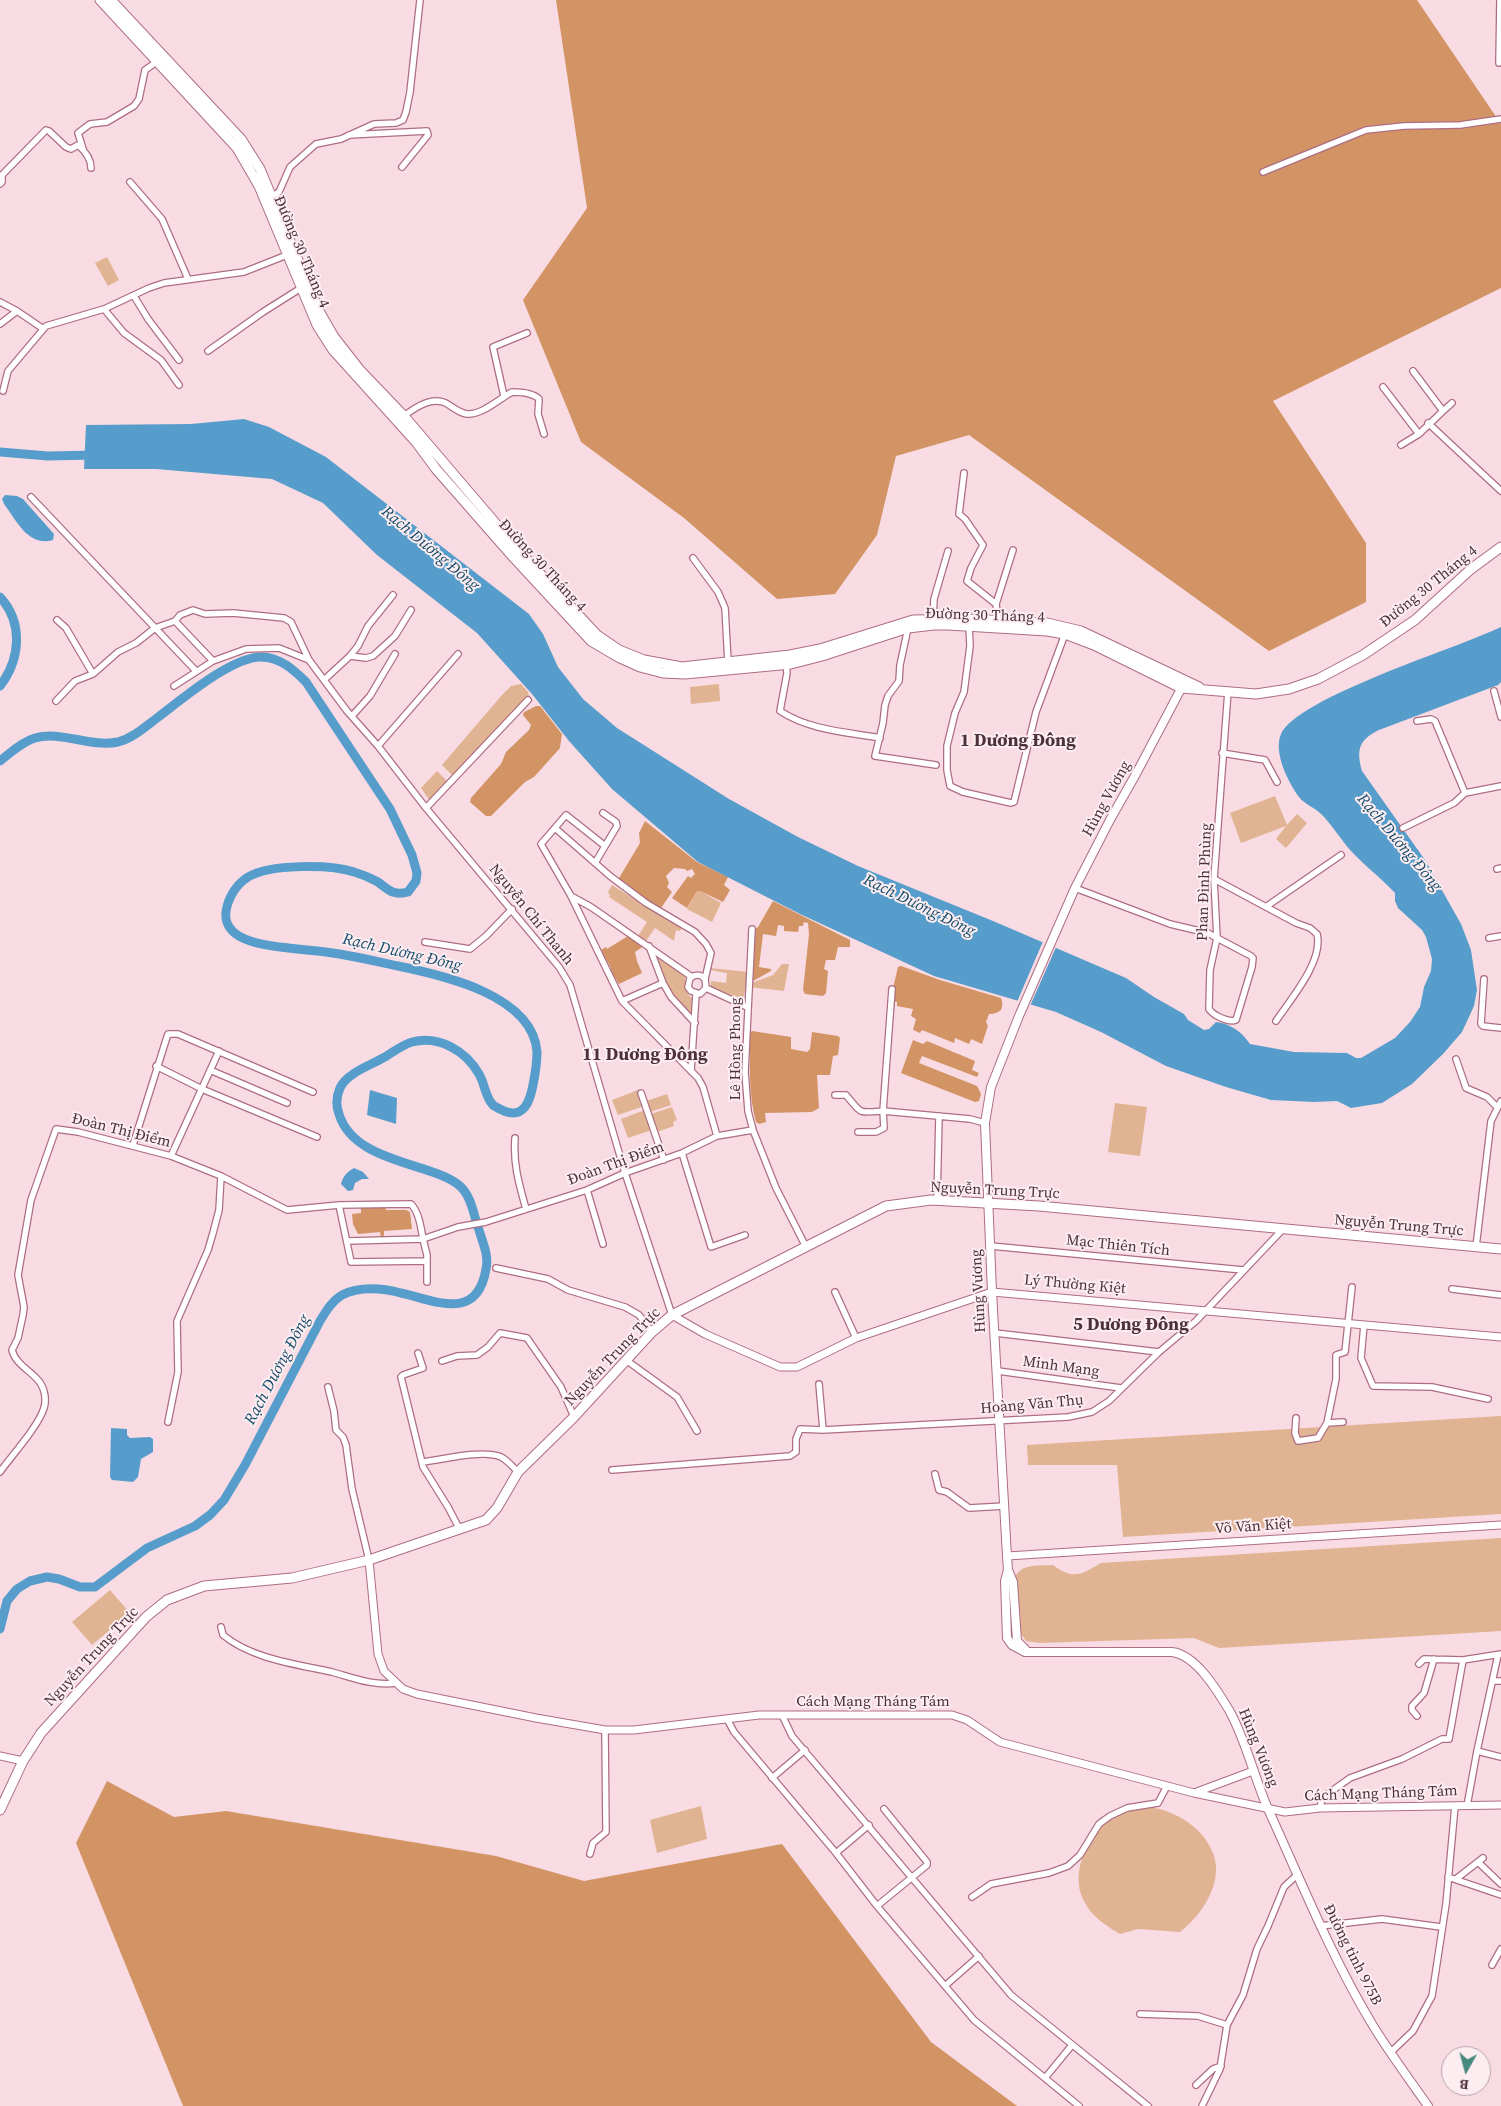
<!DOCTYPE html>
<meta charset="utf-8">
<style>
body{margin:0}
#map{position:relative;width:1501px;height:2106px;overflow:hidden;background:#f9dbe3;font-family:"Source Serif 4",serif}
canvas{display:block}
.north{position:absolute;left:1441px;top:2046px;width:50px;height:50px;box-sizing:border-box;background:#fcedf1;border:1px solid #b6a1a7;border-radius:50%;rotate:187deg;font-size:14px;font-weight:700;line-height:20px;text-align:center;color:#4d3039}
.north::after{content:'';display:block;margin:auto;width:18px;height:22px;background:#478a7d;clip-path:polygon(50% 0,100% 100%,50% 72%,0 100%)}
</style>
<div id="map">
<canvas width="1501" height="2106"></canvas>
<div class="north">B</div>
</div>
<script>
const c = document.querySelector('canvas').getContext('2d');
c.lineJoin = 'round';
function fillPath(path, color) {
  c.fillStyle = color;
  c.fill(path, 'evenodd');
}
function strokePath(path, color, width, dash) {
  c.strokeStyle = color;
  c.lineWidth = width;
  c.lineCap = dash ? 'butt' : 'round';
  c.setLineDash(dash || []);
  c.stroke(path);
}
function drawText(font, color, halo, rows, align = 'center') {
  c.font = font + ' "Source Serif 4",serif';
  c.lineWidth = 4;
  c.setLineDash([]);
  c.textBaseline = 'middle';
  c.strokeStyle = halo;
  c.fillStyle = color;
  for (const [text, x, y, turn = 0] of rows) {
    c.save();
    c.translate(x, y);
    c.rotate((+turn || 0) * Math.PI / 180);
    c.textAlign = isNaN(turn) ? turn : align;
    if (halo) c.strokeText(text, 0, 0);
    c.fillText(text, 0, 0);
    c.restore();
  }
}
fillPath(new Path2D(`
 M107,257L119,280L108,286L95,263Z
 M521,684L528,692L529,696L457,775L453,776L442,765L502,695L511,686Z
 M719,684L720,701L691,704L690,687Z
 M437,771L448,782L430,801L421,788Z
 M1275,796L1287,825L1297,814L1307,823L1286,848L1276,839L1286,826L1241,843L1230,813Z
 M612,885L682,929L679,931L676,930L674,941L655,928L646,941L638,936L647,922L609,897L610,895L608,892Z
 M697,891H700L721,903L712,922L687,909Z
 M661,958L684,974C688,987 680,988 693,999V1014C677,1004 658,979 658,959Z
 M782,964H789L784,991L749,987V984L773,975Z
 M710,968L748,972L744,996L741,998L711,988V981L726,983L727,973L710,970Z
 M638,1090L644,1106L618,1115L612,1100Z
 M667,1094L671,1105L650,1112L646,1101Z
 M1115,1103L1147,1107L1140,1156L1108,1152Z
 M672,1107L677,1120L673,1122L674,1126L657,1132L651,1114Z
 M645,1110L652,1130L628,1138L621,1119Z
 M1501,1416V1514L1123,1537L1117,1465H1028L1027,1445Z
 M1501,1538V1631L1219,1648L1194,1638L1039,1643L1026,1641L1021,1634L1015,1577C1022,1563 1039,1566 1053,1565C1073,1580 1081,1575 1101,1563Z
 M110,1590L130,1613L92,1645L72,1622Z
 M701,1806L707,1839L657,1853L650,1820Z
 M1150,1807C1176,1811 1205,1828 1214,1856C1223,1884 1201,1916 1180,1932L1138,1929L1120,1934C1105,1925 1092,1917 1084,1901C1067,1869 1094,1821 1127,1810C1134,1808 1142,1808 1150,1807Z`), '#e0b492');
fillPath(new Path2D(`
 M556,0H1417L1501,124V288L1273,401L1366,543V602L1269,651L969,435L896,456L877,535L835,594L777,599L684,518L581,442L523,300L587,208Z
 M536,706H540L562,734L560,748L534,777L525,782L491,816H486L470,802L471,798L501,764L506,752L529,730L531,725L523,715L524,712Z
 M645,821L697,862L728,877L724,885L730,890L723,902L700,891H697L687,908L672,898L688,876L691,878L695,874L692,869L687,871L685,869L674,868L666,876L669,883L667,887L672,892L661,908L659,909L620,882L619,878L640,843L639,833Z
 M773,901L850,940V947H838L835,960H826L824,969L828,971L826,993L823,996L805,994L803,990L809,934L808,923L804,922L803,926H799L798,932L784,931V926L778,925L776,936L763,934L759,967L771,969V971L753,981L751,980L754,930L758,927Z
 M628,936L644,946L635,952L637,961L642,973L619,984L614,976L612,978L608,970L611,968L601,950L606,947L607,949Z
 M901,966L940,980L1001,998C1005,1009 1000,1014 989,1014L986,1022L988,1026L982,1044L971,1039L969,1044L955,1038L954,1043L922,1030L920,1033L913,1030L916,1019L911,1016L913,1009L897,1006V1002L893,1001V988L898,967Z
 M752,1031L791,1037V1049L807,1052L810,1049L812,1032L838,1036L840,1038L838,1055L833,1056L830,1075H817L819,1108L812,1112L765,1113L766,1122L759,1124L756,1122C748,1093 750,1063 750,1033Z
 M913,1040L923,1044L927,1041L975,1061L972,1070L979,1073L977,1077L922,1056L919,1063L977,1086L981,1094L979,1101L975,1102L901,1073Z
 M385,1206L386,1210H406L410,1212L412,1229L384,1231V1238H381L380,1232L358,1234L353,1224L352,1214L361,1213V1207Z
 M107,1781L174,1817L226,1811L496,1856L584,1881L782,1844L931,2042L1017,2106H183L76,1843Z`), '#d29464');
fillPath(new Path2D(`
 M244,419L269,427L326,457L529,614L543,634L558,667L583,699L617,728L729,799L798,837L858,866L993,921L1126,978L1154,997L1184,1014L1188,1020L1204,1030L1209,1029L1216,1022C1231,1024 1242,1032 1250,1044L1294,1052L1347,1053L1356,1058H1361L1395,1038L1410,1022L1420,1007L1424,987L1431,971L1432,959L1426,937L1422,930L1398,908L1395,901V893C1381,878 1365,866 1351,851C1340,839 1332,824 1320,813C1314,807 1304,804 1299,797C1288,782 1273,752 1281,734C1298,697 1458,648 1501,627V682L1498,685L1379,730C1359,740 1356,749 1362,771L1425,860L1461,924L1471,950L1477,990L1474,1006L1462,1032L1443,1054L1412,1084L1382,1103L1351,1108L1337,1101L1314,1102L1271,1100L1226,1087L1166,1066L1101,1032L1056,1012L934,976L800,914L698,862L612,789L569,741L532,694L477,633L377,555L323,503L272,479L156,469H84L86,425L191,424Z
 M5,495L17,496L23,499L54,534L53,540C28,547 17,521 4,504L2,499Z
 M370,1090L397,1098L396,1124L367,1115Z
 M354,1168L363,1172L369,1179H362L355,1183L353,1190L348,1191L341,1184C343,1176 347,1172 354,1168Z
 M111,1428L127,1429V1435L130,1438L150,1437L153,1439V1452L141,1459L138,1477L133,1482L112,1480L110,1477Z`), '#579dcb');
fillPath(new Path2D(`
 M1044,939L1057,945L1030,1006L1017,1002Z`), '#f9dbe3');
strokePath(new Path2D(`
 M0,452L48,456L95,455
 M0,597C24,623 20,660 0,686
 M0,761C10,753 22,742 35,738C60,730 91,748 118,742C133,738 145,727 157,718C181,700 231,657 261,657C280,657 294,670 306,682L390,809L412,855L417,873L416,881L408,892C393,896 389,890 378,882C371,878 361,874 354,872C330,864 270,864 248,877C240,882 235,888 231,896C226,906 223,919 230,928C244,949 302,948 326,952C350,955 374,961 398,966C442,975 533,995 537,1052C537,1063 535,1075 533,1085C530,1101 524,1119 504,1111C502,1110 495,1107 493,1105C485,1097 485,1084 479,1074C466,1051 439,1035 412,1042C402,1045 392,1053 383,1058C369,1066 347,1073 340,1088C336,1097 336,1106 339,1114C351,1154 405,1161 438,1174C446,1177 455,1181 461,1187C472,1198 474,1217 479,1230C483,1244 489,1255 486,1269C477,1323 434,1300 401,1293C383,1288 359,1286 342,1295C332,1301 326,1311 320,1321L245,1465L224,1500L210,1515L195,1526L147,1548L95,1587H80L59,1579L47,1577L30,1581L17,1589L7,1601L0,1629`), '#579dcb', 9);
const minor = new Path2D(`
 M1499,63L1500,0
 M349,135L427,131L428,135L402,167
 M83,149L78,133L90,124L107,122L134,106L139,99L145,70L158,61
 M1263,172L1366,130L1404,126L1460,125L1501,119
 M130,182L162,219L188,279
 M0,184L2,182V175L46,130L49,131L66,147L71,149L78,145C85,151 91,159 91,168
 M271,197L279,192L290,167L316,144L341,139L374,124L396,123L403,120L406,112L410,92L420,0
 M134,296L148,319L179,360
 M0,302L17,311L42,328
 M104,309L124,333L161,360L179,385
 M0,324L17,311
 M208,351L263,312L301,288
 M1383,387L1419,434
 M3,391L8,371L46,326L104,309L149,288L164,283L244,272L287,255
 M504,396L493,347L527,333
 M1443,411L1452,403
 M404,416C417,406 434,395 449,405C455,409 460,413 467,414C482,415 499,399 512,392C521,392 533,393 539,399L538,414L544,434
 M1428,423L1501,491
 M1401,445L1419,434L1443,411L1413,371
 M964,473L959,514L965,519L983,545L971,568L967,581L996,604L998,620
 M31,497L196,671
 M693,558L718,592L725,608L728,662
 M996,604L1013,550
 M933,619L934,599L948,551
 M57,620L66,628L93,674
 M175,621L213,661
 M969,626L970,646L964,692L955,713L947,746V770L950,786L963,792L1011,803L1014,802L1036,712L1065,634
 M908,628L900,665L899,681L888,696L885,705L883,723L875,756L936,765
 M350,656L366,658L373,656L395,636L411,610
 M786,664L787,673L780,711C809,730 846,732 880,738
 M325,679L350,656L358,646L368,626L393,595
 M174,686L213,661L246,649L279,648L309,660L347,711L378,746L426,808L559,967L570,985L625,1173L672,1315
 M1494,691L1501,717
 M56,701L75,681L93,674L118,652L136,643L155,628L175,621L180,615L193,610L205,614L233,613L284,618L291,622L309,660
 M352,716L370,696L395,654
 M1417,721L1431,719L1435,721L1465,793L1501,786
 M378,746L458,654
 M1222,753L1265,760L1277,782
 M426,808L528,700
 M555,828L610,876L646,903L695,932L706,944L711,953L705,979L706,988L700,994L691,991L688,987L690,978C696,974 700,974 705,979
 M1403,828L1454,803L1465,793
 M605,846L566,815L541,844L571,896L622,1001L698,1078L703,1087L717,1136
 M595,863L617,826L616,822L603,813
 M1497,869L1501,868
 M1214,879L1296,923L1310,928L1317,934C1324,961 1290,1000 1276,1021
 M1075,888L1170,924L1208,933L1217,938L1251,956L1253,958L1252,967L1236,1020C1228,1023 1213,1015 1209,1009L1210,970L1217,938L1214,879L1228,691
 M571,896L591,907L692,977
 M1267,906L1341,855
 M752,929L745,1072L748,1111L753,1130L776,1188L806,1247
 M1489,938L1501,936
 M425,942L470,949L486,936L512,909
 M649,946L663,983L671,997L695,1023
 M1484,979L1481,1024L1483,1026L1501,1028
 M706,988L747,1007
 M892,989L883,1111L970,1119L985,1123
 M622,1001L663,983
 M1456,1059L1466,1088L1487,1097L1497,1107
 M156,1066L202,1089L317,1137
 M210,1070L287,1103
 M691,1071L696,994
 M641,1093L664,1160
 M835,1095H846C862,1114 857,1113 883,1111L884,1128L876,1132H858
 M515,1138C513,1164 519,1184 526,1209
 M133,1145L166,1040L168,1034H178L313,1092
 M682,1153L711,1247L745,1235
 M171,1156L219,1051
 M587,1190L603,1244
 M937,1200L939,1116
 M339,1205L351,1262L427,1261
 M347,1241L423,1239L427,1255V1282
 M991,1246L1243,1270
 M1476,1247L1491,1121L1501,1101
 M496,1268L548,1279L568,1290L625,1307L639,1315L652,1332
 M1452,1289L1501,1295
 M835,1292L856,1338
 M1364,1325L1361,1358L1373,1386L1432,1387L1488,1399
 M995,1333L1159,1352
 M418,1353L423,1368L403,1375L401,1377L423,1467L448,1507L460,1530
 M626,1360L677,1397L697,1431
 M442,1361L457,1356L477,1355L488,1347L500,1333L527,1338L561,1387L574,1417
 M998,1371L1121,1388
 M819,1384L823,1430
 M328,1387L334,1411L336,1430L343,1437L346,1445L352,1489L369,1560
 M1296,1418L1295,1433L1298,1441L1318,1438L1327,1423L1343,1422
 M168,1422L178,1372L177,1321L208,1250L213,1233L219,1210L221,1176
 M1327,1423L1336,1379V1355L1345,1352L1352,1287
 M422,1462C441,1460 483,1449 501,1457C507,1460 513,1467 518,1472
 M612,1470L790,1456L796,1452V1439L800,1429L823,1430L1068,1417L1092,1412L1109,1401L1159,1352L1196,1321L1283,1229
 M0,1472C12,1455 38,1427 44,1408C47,1398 44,1386 37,1379C29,1370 15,1363 12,1350L18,1338L23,1315L24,1307L18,1275L31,1200L56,1129L78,1132L171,1156L221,1176L287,1210L339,1205L411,1204C419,1212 421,1228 423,1239L458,1227L486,1222L587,1190L625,1173L682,1153L717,1136L753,1130
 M935,1474L939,1490L947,1492L969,1508L1005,1506
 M221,1627L223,1635C252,1659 296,1664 332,1672C354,1678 373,1686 396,1683
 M1419,1664L1424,1659L1463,1660L1501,1654
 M1493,1681H1501
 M782,1715L792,1736L1011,1995L1148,2106
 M1417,1716L1412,1710V1706L1424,1693L1434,1659
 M727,1719L734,1732L836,1853L877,1906L974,2020L1079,2106
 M1477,1751L1501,1757
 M772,1778L805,1750
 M1467,1806L1477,1751L1498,1655
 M1320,1808L1322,1798L1350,1778L1402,1759L1442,1739H1449L1463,1660
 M836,1853L869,1825
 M590,1854L593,1843L606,1832L605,1730
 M1478,1862L1501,1884
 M1448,1877L1501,1895
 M1456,1879L1483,1858
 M972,1897L991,1884L1049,1873L1068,1866L1080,1855L1099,1824L1110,1816L1127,1808L1158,1803L1167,1786
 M877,1906L927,1865V1862L884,1809
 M1320,1926L1382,1919L1441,1927
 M1492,1965L1501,1949
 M946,1985L979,1956
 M1140,2014L1198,2016L1227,2025
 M1391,2052L1413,2031L1432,1996L1446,1904L1455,1806
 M1045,2078L1072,2045
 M1196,2085L1213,2069L1221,2066
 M1202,2106L1220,2069L1227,2025L1243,1995L1257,1949L1268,1926L1284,1887L1298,1874`);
const tertiary = new Path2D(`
 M672,1315L705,1334L780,1367H797L856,1338L992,1292L1501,1337
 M1007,1556L1501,1525
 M369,1560L378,1654L384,1671L403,1689L417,1694L536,1718L605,1730H634L759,1715H952L967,1720L1000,1742L1194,1793L1285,1812L1320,1808L1501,1805
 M0,1756L23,1761
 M1194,1793L1253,1771`);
const secondary = new Path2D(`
 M1183,685L1136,774L1111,818L1075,888L1019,1016L991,1087L985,1123L992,1292L1007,1556L1008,1570L1005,1581L1007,1638L1012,1645L1025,1652H1172C1196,1655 1217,1690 1229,1710C1246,1740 1254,1777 1268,1809C1301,1881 1331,1956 1372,2024C1389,2052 1409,2079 1428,2106
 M1008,1570L1013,1582L1017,1641L1025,1649`);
const primary = new Path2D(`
 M100,0L237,148L259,186L317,325L333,350L416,442L436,469L514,558L591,641L620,658L640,667L663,673L685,674L791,664L822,656L908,628L934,625H948L1047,631L1065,634L1094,645L1181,688L1256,694L1289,689L1318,679L1363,655L1415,620L1471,569L1501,547
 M111,0L241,139L260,169L319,311L334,337L359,369L404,416L520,552L597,635L619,650L644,660L682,667L790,655L820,649L913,620L969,619L1047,623L1081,631L1199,687
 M0,1810L23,1761L41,1733L146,1617L167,1600L204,1586L292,1578L369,1560L486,1520L497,1508L518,1472L574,1417L652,1332L672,1315L886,1206L931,1200L1039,1206L1501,1249`);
strokePath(minor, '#ae6d82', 8);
strokePath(tertiary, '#ae6d82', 9);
strokePath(secondary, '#ae6d82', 10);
strokePath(primary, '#ae6d82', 11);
strokePath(minor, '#fff', 5.5);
strokePath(tertiary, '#fff', 7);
strokePath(secondary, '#fff', 8);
strokePath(primary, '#fff', 9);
drawText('15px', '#4d3039', '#fcedf1', [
 ["Đường 30 Tháng 4",301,252,67],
 ["Đường 30 Tháng 4",542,566,47],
 ["Đường 30 Tháng 4",1429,587,-39],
 ["Đường 30 Tháng 4",985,616,2],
 ["Hùng Vương",1107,799,-61],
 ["Phan Đình Phùng",1205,882,-88],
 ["Nguyễn Chí Thanh",531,915,51],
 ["Lê Hồng Phong",736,1049,-90],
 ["Đoàn Thị Điểm",121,1131,14],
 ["Đoàn Thị Điểm",616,1164,-20],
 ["Nguyễn Trung Trực",995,1191,3],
 ["Nguyễn Trung Trực",1399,1226,5],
 ["Mạc Thiên Tích",1118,1246,6],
 ["Lý Thường Kiệt",1075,1285,5],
 ["Hùng Vương",979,1291,-93],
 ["Nguyễn Trung Trực",613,1357,-46],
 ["Minh Mạng",1061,1367,8],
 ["Hoàng Văn Thụ",1032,1405,-5],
 ["Võ Văn Kiệt",1253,1527,-4],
 ["Nguyễn Trung Trực",92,1657,-47],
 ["Cách Mạng Tháng Tám",873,1702],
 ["Hùng Vương",1258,1748,68],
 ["Cách Mạng Tháng Tám",1381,1794,-2],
 ["Đường tỉnh 975B",1352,1955,63]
]);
drawText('italic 16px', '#144b6a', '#fcedf1', [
 ["Rạch Dương Đông",430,549,40],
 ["Rạch Dương Đông",1399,843,50],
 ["Rạch Dương Đông",919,906,26],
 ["Rạch Dương Đông",402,953,13],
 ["Rạch Dương Đông",278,1370,-62]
]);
drawText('bold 18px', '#4d3039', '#fcedf1', [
 ["1 Dương Đông",1018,741],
 ["11 Dương Đông",645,1055],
 ["5 Dương Đông",1131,1325]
]);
</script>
